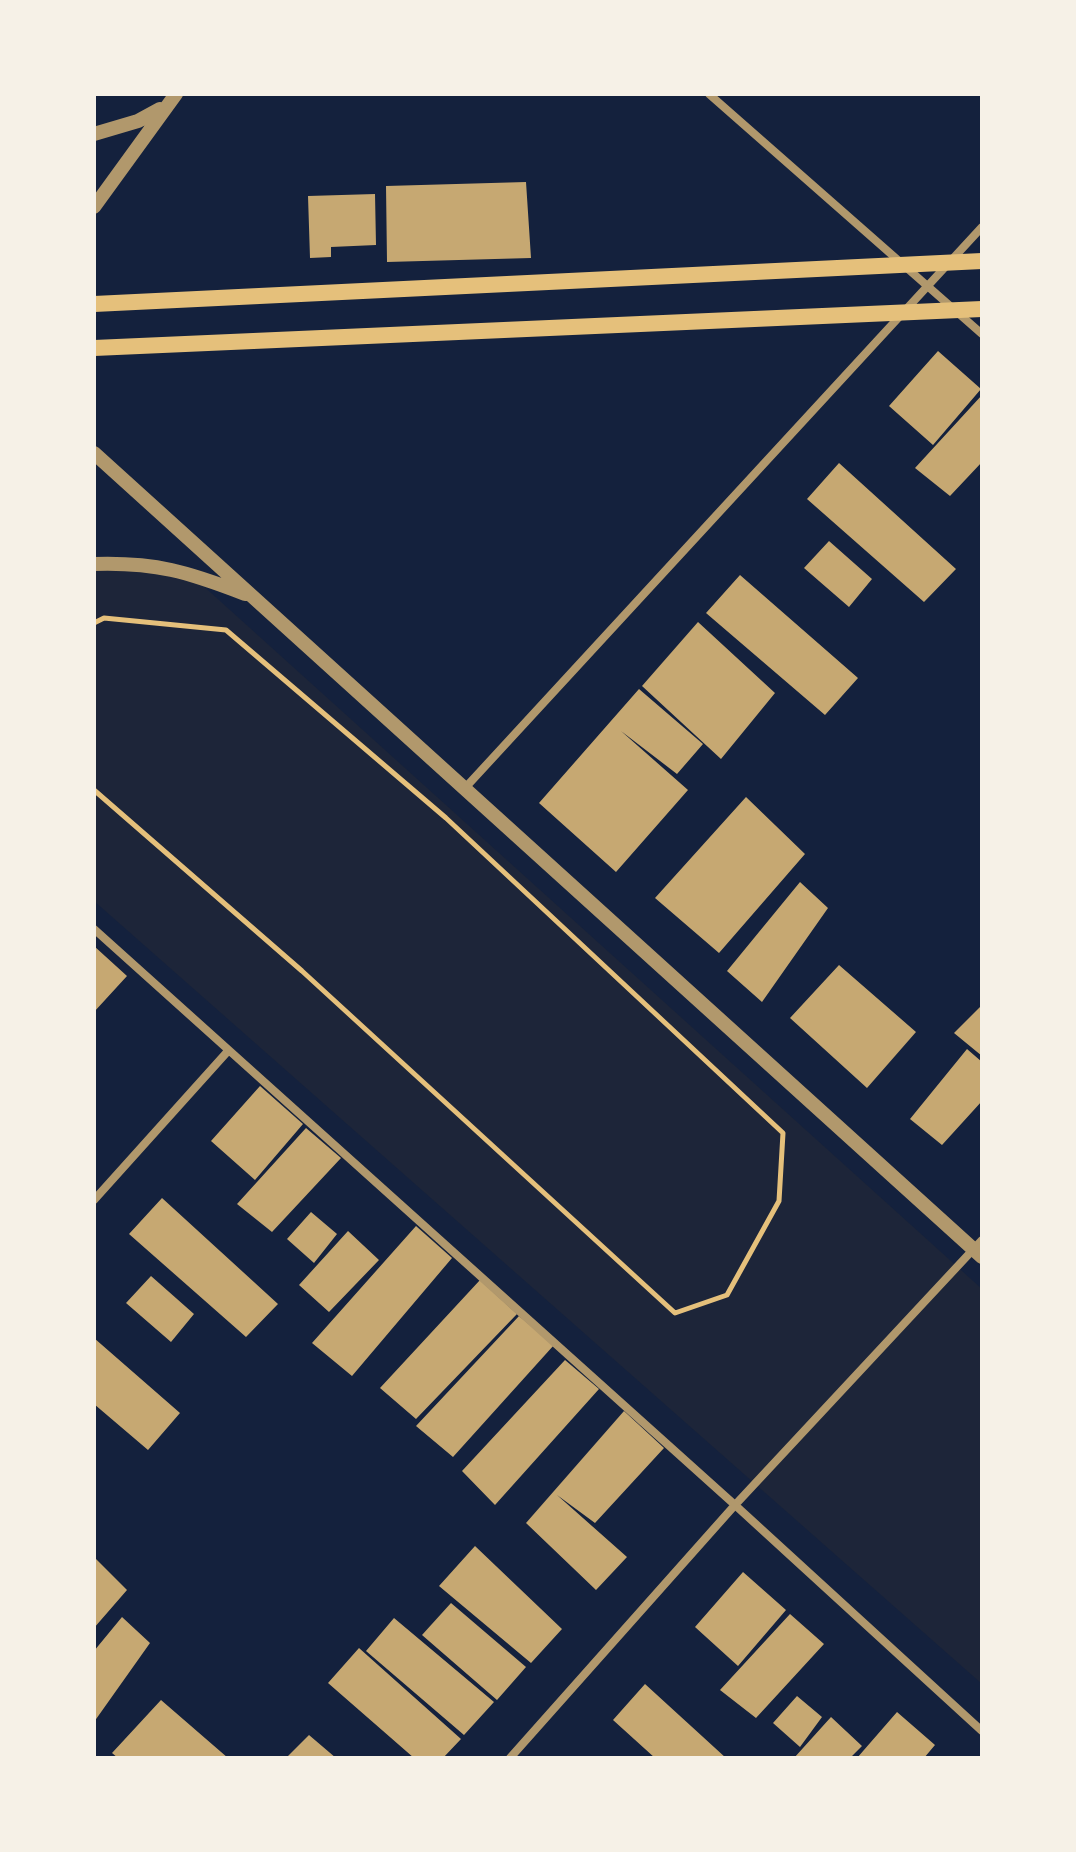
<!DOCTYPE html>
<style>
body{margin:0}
#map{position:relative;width:1076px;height:1852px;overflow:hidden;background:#14213d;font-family:"Exo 2",sans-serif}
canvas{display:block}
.frame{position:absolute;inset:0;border:96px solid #f6f1e7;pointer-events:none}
</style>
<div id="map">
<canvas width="1076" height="1852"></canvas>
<div class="frame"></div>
</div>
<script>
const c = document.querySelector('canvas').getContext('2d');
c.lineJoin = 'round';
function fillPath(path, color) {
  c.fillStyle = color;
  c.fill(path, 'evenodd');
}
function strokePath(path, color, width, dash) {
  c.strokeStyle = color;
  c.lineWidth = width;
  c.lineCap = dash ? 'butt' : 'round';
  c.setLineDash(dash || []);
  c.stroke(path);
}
fillPath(new Path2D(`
 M94,569H137L199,582L982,1289V1684L94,901Z`), '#1d2539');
fillPath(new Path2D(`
 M526,182L531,258L387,262L386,186Z
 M375,194L376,245L331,247V257L310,258L308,196Z
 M938,351L981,389L933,445L889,406Z
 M982,395V462L950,496L915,468Z
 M839,463L956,569L924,602L807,499Z
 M829,541L872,579L849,607L804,568Z
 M740,575L858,678L825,715L706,613Z
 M698,622L775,693L721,759L642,686Z
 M639,689L703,744L677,774L621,731L688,790L616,872L539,803Z
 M746,797L805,854L719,953L655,898Z
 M800,882L828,908L762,1002L727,971Z
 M94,946L127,976L94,1012Z
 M839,965L916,1032L867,1088L790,1018Z
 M982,1005V1056L954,1033Z
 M967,1049L982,1062V1101L942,1145L910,1119Z
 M260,1086L303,1124L255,1180L211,1141Z
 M306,1128L341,1158L272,1232L237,1204Z
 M162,1198L278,1304L246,1337L129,1234Z
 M311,1212L337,1234L314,1263L287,1239Z
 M416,1226L452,1258L352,1376L312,1343Z
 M348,1231L379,1260L329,1312L299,1285Z
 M151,1276L194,1314L171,1342L126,1303Z
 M480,1280L517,1314L416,1419L380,1388Z
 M519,1316L554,1345L453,1457L416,1426Z
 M94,1338L180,1413L148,1450L94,1404Z
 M565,1360L599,1389L495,1505L462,1471Z
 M624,1411L664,1448L595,1523L557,1495L627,1557L596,1590L526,1523Z
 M475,1546L562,1629L531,1663L439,1586Z
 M94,1557L127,1590L94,1628Z
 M743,1572L786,1610L738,1666L695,1627Z
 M451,1603L526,1667L497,1700L422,1635Z
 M790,1614L824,1644L756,1718L720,1690Z
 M122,1617L150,1643L94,1722V1651Z
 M394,1618L494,1702L464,1735L366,1651Z
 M359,1648L461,1739L443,1758H414L328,1683Z
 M645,1684L726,1758H655L613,1720Z
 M797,1696L822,1717L800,1747L773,1723Z
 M161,1700L228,1758H118L112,1753Z
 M897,1712L935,1745L924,1758H857Z
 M831,1717L862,1746L850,1758H794Z
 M309,1735L336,1758H286Z`), '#c6a872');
strokePath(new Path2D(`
 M94,623L104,618L226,630L446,818L783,1133L779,1201L727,1295L675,1313L302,971L94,790`), '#e5c07b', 5);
strokePath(new Path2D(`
 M709,94L982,334
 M465,788L982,227
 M94,929L735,1505L982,1731
 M94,1200L228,1051
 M510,1758L735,1505L982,1240`), '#b1986c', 8);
strokePath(new Path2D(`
 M94,134L138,121L160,109
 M94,207L176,94
 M94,453L982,1257
 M94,564C156,562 188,572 245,594`), '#b1986c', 14);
strokePath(new Path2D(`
 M94,304L982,261
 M94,348L982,309`), '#e5c07b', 16);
</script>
